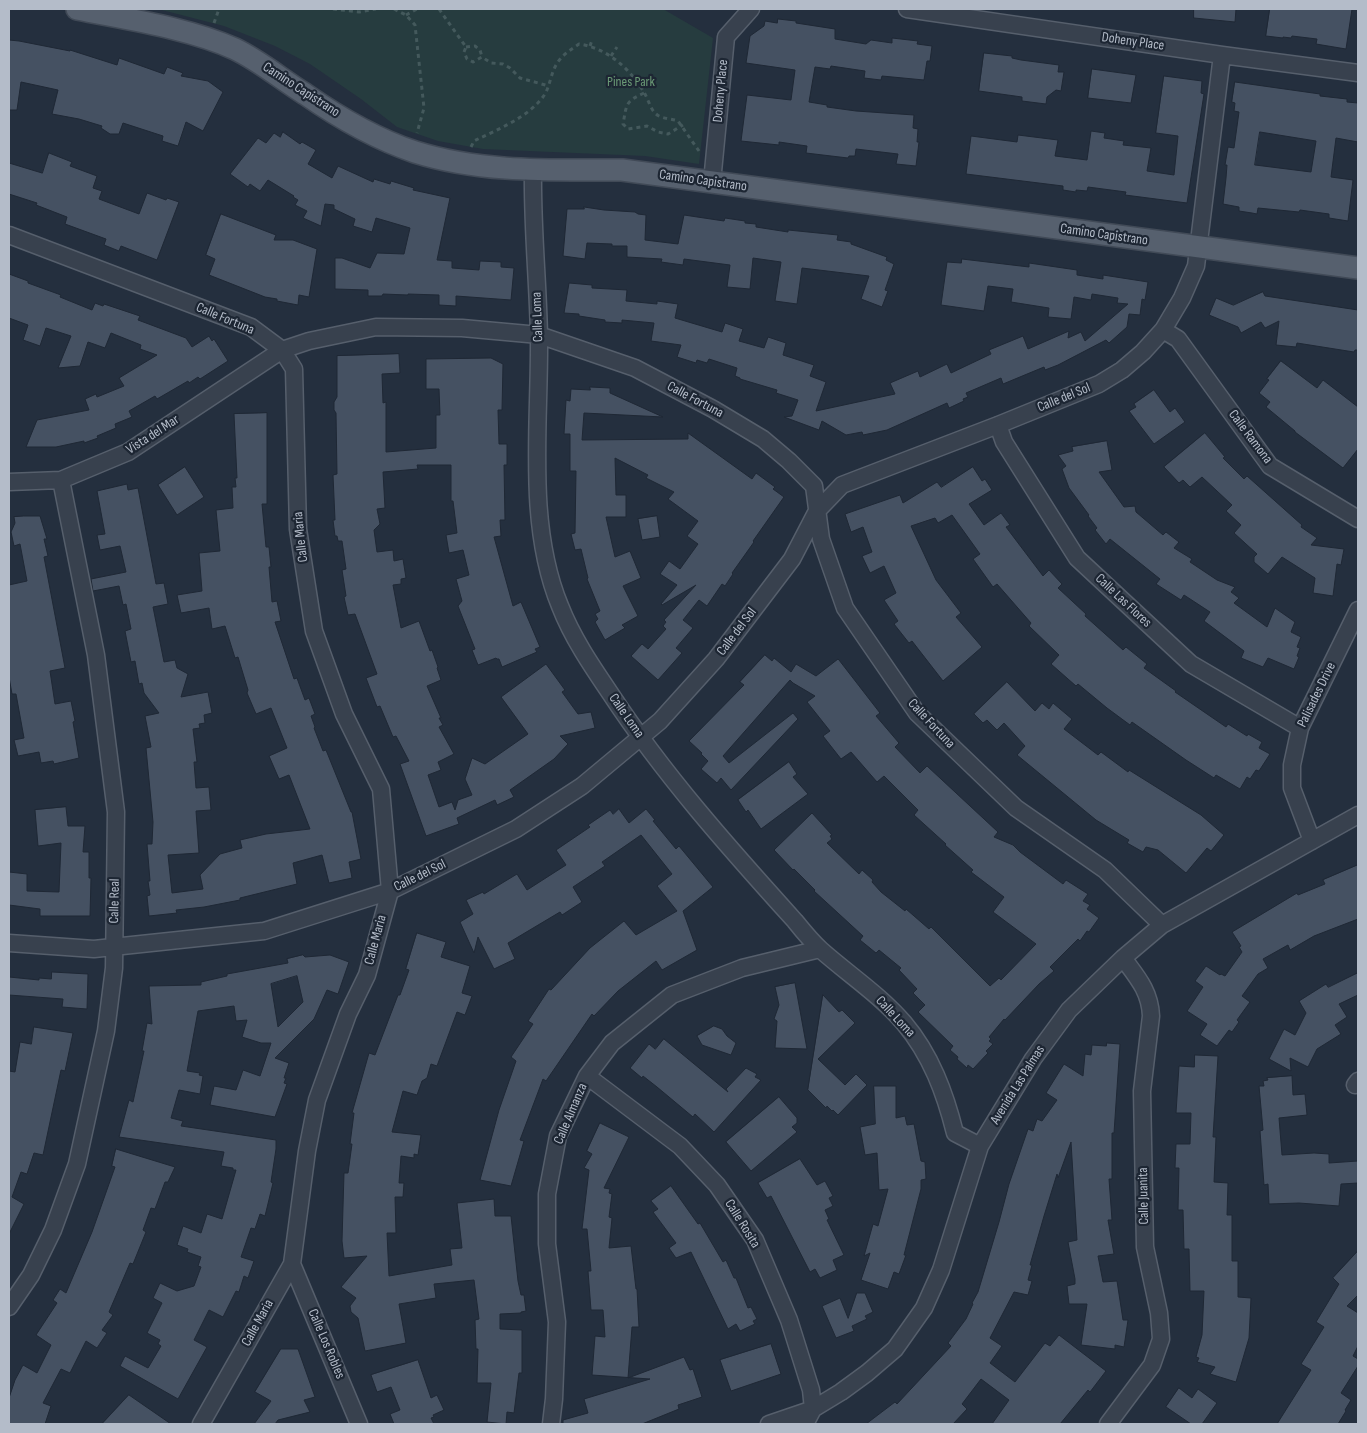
<!DOCTYPE html>
<style>
body{margin:0}
#map{position:relative;width:1367px;height:1433px;overflow:hidden;background:#242f3e;font-family:"Sofia Sans Condensed",sans-serif}
canvas{display:block}
.frame{position:absolute;inset:0;border:10px solid #b4bcc9;pointer-events:none}
</style>
<div id="map">
<canvas width="1367" height="1433"></canvas>
<div class="frame"></div>
</div>
<script>
const c = document.querySelector('canvas').getContext('2d');
c.lineJoin = 'round';
function fillPath(path, color) {
  c.fillStyle = color;
  c.fill(path, 'evenodd');
}
function strokePath(path, color, width, dash) {
  c.strokeStyle = color;
  c.lineWidth = width;
  c.lineCap = dash ? 'butt' : 'round';
  c.setLineDash(dash || []);
  c.stroke(path);
}
function drawText(font, color, halo, rows, align = 'center') {
  c.font = font + ' "Sofia Sans Condensed",sans-serif';
  c.lineWidth = 4.5;
  c.setLineDash([]);
  c.textBaseline = 'middle';
  c.strokeStyle = halo;
  c.fillStyle = color;
  for (const [text, x, y, turn = 0] of rows) {
    c.save();
    c.translate(x, y);
    c.rotate((+turn || 0) * Math.PI / 180);
    c.textAlign = isNaN(turn) ? turn : align;
    if (halo) c.strokeText(text, 0, 0);
    c.fillText(text, 0, 0);
    c.restore();
  }
}
fillPath(new Path2D(`
 M158,9H663L713,38L699,164L645,156L483,149L438,141L397,127L361,99L310,64L275,46L224,26Z`), '#263c3f');
const building = new Path2D(`
 M1194,9H1236L1235,22L1194,18Z
 M1270,9H1352L1346,49L1316,44L1317,39L1292,36L1291,38L1283,37V38L1266,36Z
 M778,19L796,21V23L835,29V39L866,44L871,40L892,43V38L918,41L917,44L932,46L930,61H927L924,80L882,76L881,80L864,78L865,71L831,66L830,69L815,67L809,102L827,105V107L856,111L914,115L913,128L918,129L917,142H919L916,166L896,164L898,154L856,149L855,156H849L848,158L806,153L807,146L779,142V145L741,141L747,95L791,100L795,70L746,63L750,36L764,26L765,21L777,23Z
 M9,40L19,41L70,51V50L117,65L119,58L164,74L167,67L183,73L181,76L208,81L223,92L203,131L186,122L178,146L162,141L163,136L123,123L119,134H110L101,128L102,126L79,119L52,114L58,90L21,82L17,110H9Z
 M984,53L1012,56V58L1021,60L1059,65L1058,72H1064L1061,91L1056,90L1047,97L1046,104L1022,101V97L979,91Z
 M1092,69L1136,75L1131,103L1088,98Z
 M1164,76L1202,81L1201,93L1204,94L1187,203L1125,195L1126,192L1088,187L1087,191L1076,190V192L1063,190V186L966,174L971,136L1017,142L1018,135L1058,140L1055,156L1087,160L1091,131L1105,133L1104,138L1124,141L1123,145L1151,148L1147,171L1174,175L1178,136L1156,133Z
 M1235,82L1320,94V96L1347,99V102L1358,103V142L1336,138L1331,177L1353,180L1348,221L1329,218V214L1300,210L1299,212L1258,208L1257,214L1252,213L1239,211V207L1223,204L1226,178L1227,165H1225L1228,147L1234,148L1239,112L1234,111L1235,103L1232,102ZM1260,132L1316,141L1311,172L1255,165Z
 M283,132L300,144L302,142L316,150L308,164L332,178L338,166L373,182L374,179L390,184L391,181L414,188L413,190L450,198L437,260L452,261V268L479,270L480,261L501,262V267L514,268L511,300L456,296V306L439,305V295L408,294V295L383,294L382,296H368V290L335,289V258H342L370,268L377,253L404,254L410,228L376,218L372,232L353,226L355,219L334,209V205L325,204L321,226L303,218L307,211L295,205L298,200L293,197L294,196L268,180L260,191L250,184L248,187L230,174L258,138L266,143L274,133L280,137Z
 M49,153L72,162L70,166L97,176L93,188L102,191L99,199L139,214L147,193L166,200L167,198L179,202L157,260L121,246L119,251L104,245L106,239L65,224L67,217L36,205L37,203L9,194V163L42,173Z
 M584,207L604,210L635,212L638,214L646,215L645,240L678,244L684,215L724,221L725,218L745,221V223L756,224V227L788,232V230L838,235L837,240L851,242V244L887,257L886,260L894,264L885,290L888,291L882,307L861,299L869,276L802,268L797,304L775,301L781,262L753,258L750,289L727,287L730,265L684,259L683,265L661,262L662,259L627,257V246H612V244L587,243L585,259L563,256L567,209H584Z
 M221,214L276,235L274,240H293L317,249L309,297L299,295L298,305L277,301V299L265,297L209,275L215,259L206,255Z
 M962,259L1029,267V263L1077,270V275L1103,279V275L1148,282L1145,300L1142,299L1140,315L1129,314L1127,327L1109,343L1106,340L1058,365L1045,370L1044,367L1003,384L1001,378L966,393L968,397L963,399L964,401L949,408L947,403L887,430L863,435L862,432L846,435L822,421L819,430L784,417L792,416L798,400L776,393L777,390L740,379V378L735,376L737,368L709,359L707,363L697,360L696,363L677,357L681,345L651,341L654,323L622,320V323L605,322V320L579,316V314L564,313L569,283L592,285V288L627,290L626,301L657,304V301L678,304L675,318L722,332L725,323L743,329L739,341L764,348L768,337L786,343L783,355L814,365L810,376L826,382L816,411L895,394L890,383L918,371L920,377L947,364L951,373L991,354L989,350L1023,336L1028,349L1069,331L1068,338L1081,332L1085,341L1128,304L1117,303L1118,298L1092,294L1091,300L1074,297L1071,319L1048,317L1049,308L1011,302L1013,289L988,286L984,311L941,305L947,262L961,263Z
 M9,274L28,281V283L61,295L60,297L92,310L95,303L103,306L104,304L140,316L138,320L186,338L192,347L209,336L212,341L214,339L228,361L200,379L198,377L189,383L188,381L157,399L155,396L129,411L132,417L115,424L116,428L97,436L98,438L84,443V441L56,447H26L37,420L89,410L85,399L96,394L97,397L124,386L119,378L157,355L140,349L141,345L111,333L105,348L88,342L80,366L58,368L71,336L46,328L40,346L23,340L28,325L9,318Z
 M1263,292L1265,296L1358,310V350H1355L1354,352L1297,343L1296,347L1276,345L1279,321L1265,328L1261,322L1241,333L1238,327L1209,315L1216,298L1233,305Z
 M399,354L400,373L382,374L383,403L386,402V452L436,448V415H440L439,389H426V359L491,358L503,364L502,410H498L499,444H507V465H504L505,520H500L501,536L494,537L513,606L521,602L540,647L535,649L537,652L502,667L499,659H497L496,658L478,665L472,650L475,649L458,606L462,601L456,579L469,575L463,550L449,553L446,535L457,533L453,501H451V465H417L418,469L383,472L385,508L377,509L380,524L374,530L377,552L393,550L394,561L403,559L406,578L401,579V584L393,585L401,628L419,621L430,651L432,650L438,667L437,668L441,680L427,686L441,718H439L443,725L439,727L454,754L438,762L441,770L428,775L439,807L452,802L455,810L458,800L472,795L465,779L472,758L485,764L528,734L501,697L546,664L565,690L562,692L578,714L591,712L595,728L560,736L568,744L554,759L510,790L514,797L497,805L495,800L457,818L459,824L426,836L400,764L409,761L396,736L393,737L380,706L377,707L366,678L377,674L355,614L348,615L344,597L346,596L342,570L346,569L342,541H338L337,536H335L333,520H335L333,475L337,474L336,413L334,410V402L337,397V356Z
 M1281,361L1317,388L1323,380L1358,407V449L1343,468L1295,432V431L1266,407L1270,402L1259,393L1269,380L1267,379Z
 M590,387L610,388V393L663,417L584,413L582,440L688,439V433L752,479L756,473L775,487L773,489L784,497L753,541L754,542L732,573L733,574L725,586L722,584L707,606L699,600L683,620L693,628L676,648L682,653L658,680L631,656L642,644L648,649L666,629L663,626L666,622L664,620L696,585L662,605L661,604L677,585L660,574L669,561L680,569L698,544L687,536L698,521L668,499L674,492L646,478L648,475L615,458L616,495H626V517H606L615,557L630,551L641,578L623,586L638,616L622,625L625,628L605,640L595,622L598,619L595,614L600,611L587,579L588,578L581,549L575,550L571,534L575,533L576,471H570V434H564L566,400L570,401L571,389L590,390Z
 M1154,390L1170,412L1175,408L1185,422L1154,444L1129,411L1136,407L1134,404Z
 M267,413V504H262L266,547H269L271,567H269L272,602L277,601L281,621L275,622L294,679L297,678L305,700L309,698L315,714L311,716L315,727L314,728L323,751L326,750L351,812H352L361,859L349,862L352,878L329,883L322,855L293,863L297,884L240,898V900L204,907L176,910L177,913L149,916L147,896L150,895L148,881H150L147,844H152L153,822L146,748L151,747L145,716L159,713L144,693L142,683L139,684L135,661L131,662L125,631L131,629L126,604L123,605L119,586L93,591L91,579L126,572L120,546L100,550L97,535L105,534L97,491L127,484L128,490L138,488L156,584L164,583L168,604L153,607L164,662L175,660L177,668L188,674L181,697L208,692L212,713L204,715L205,723L199,724L200,728L193,729L197,762H194L196,788L209,787L211,810L196,811L199,853L168,855L172,893L203,889L200,875L220,854L242,848L240,840L266,834L310,829L289,775L279,779L269,756L287,748L271,708L256,714L247,693L248,690L238,657L235,658L225,626L212,629L209,608L181,613L177,595L202,591L199,553L220,551L216,510L233,508L232,487H236L235,478H237L234,414Z
 M1205,433L1225,457L1223,458L1244,479L1247,476L1302,525L1301,527L1317,538L1311,545L1344,549L1341,565L1337,564L1333,596L1313,593L1315,578L1282,557L1268,574L1254,562V557L1257,554L1234,533L1241,525L1226,511L1232,505L1202,477L1190,487L1183,480L1179,483L1164,467Z
 M1107,441L1112,470L1099,472L1124,507L1135,506L1136,512L1163,535L1166,532L1179,542L1174,548L1192,559L1190,562L1217,580L1235,587L1231,592L1239,598L1234,603L1267,627L1275,608L1295,622L1291,632L1301,637L1297,647L1300,648L1297,656L1299,657L1294,669L1268,658L1263,667L1241,658L1244,651L1204,621L1210,612L1184,595L1181,600L1156,584L1160,579L1110,539L1106,544L1095,530L1097,528L1088,516L1089,515L1069,488L1062,469L1066,466L1058,455L1073,451L1072,447Z
 M185,467L204,497L177,515L158,485Z
 M973,467L982,481L985,479L992,490L969,504L984,525L1001,513L1010,525L1006,527L1043,576L1049,570L1062,584L1058,588L1086,614L1085,616L1123,650L1126,647L1147,664L1144,668L1176,691L1175,692L1226,727L1228,724L1247,736L1248,734L1262,742L1259,748L1270,754L1259,771L1256,770L1250,779L1247,777L1240,789L1216,775L1214,778L1186,760L1132,722L1130,725L1107,708L1078,684L1076,686L1051,664L1059,655L1029,626L1031,623L997,584L993,587L973,559L980,554L952,515L938,523L935,518L911,526L936,580L961,613L956,617L982,647L943,681L912,641L909,643L894,624L898,621L884,600L896,593L884,566L870,573L862,556L872,552L863,527L851,532L845,514L900,495L903,503L937,482L941,487Z
 M24,516H40L47,539H44L48,556L44,557L65,668L50,671L55,704L71,701L75,721L73,722L79,758L54,764L53,761L41,763L39,752L18,756L14,740L24,738L16,694H12L9,677V585L27,581L20,544L14,546L11,532L15,523L14,517Z
 M657,516L660,537L642,540L638,519Z
 M765,655L772,661L774,658L791,672L796,664L816,676L838,659L839,660L880,713L876,716L899,743L895,747L920,773L927,766L998,832L994,837L1013,845L1020,852L1063,884L1066,880L1088,894L1083,901L1090,905L1087,909L1099,918L1089,932L1087,931L1080,941L1078,939L1050,967L1054,971L1039,984L1005,1020L1004,1019L989,1037L991,1039L989,1041L993,1044L986,1051L988,1053L973,1069L968,1065L967,1068L957,1059L958,1057L950,1050L953,1046L918,1012L925,1005L913,993L917,989L899,970L901,968L879,950L876,953L860,940L863,936L814,891L815,890L794,869L793,870L774,850L812,813L832,835L830,836L832,839L827,843L859,874L862,870L873,880L872,882L881,892L905,911L906,909L929,929L931,927L990,986L999,978L1001,980L1036,944L993,912L1004,897L971,872L973,870L945,845L946,844L914,815L918,810L884,776L877,782L851,752L841,759L823,736L830,731L807,702L815,696L793,683L790,680L723,756L729,763L793,713L798,719L731,790L721,778L717,783L701,769L708,761L701,754L702,753L689,741L744,685L740,682Z
 M1007,682L1035,711L1042,703L1049,709L1053,703L1072,719L1064,729L1098,755L1101,752L1128,772L1129,770L1201,815L1224,835L1211,851L1207,848L1186,873L1158,850L1146,847L1143,852L1127,843L1129,840L1096,820L1017,755L1025,746L1004,723L997,730L987,720L983,723L974,714Z
 M789,762L797,774L793,777L808,794L761,829L748,810L746,812L738,800Z
 M66,807L68,826H85L83,852H89V878H91L90,916H40V909L9,905V872L27,874V891L59,892L61,843L38,846L35,810Z
 M619,809L629,823L646,809L655,820L653,821L676,849L679,846L713,887L683,911L697,950L662,970L656,961L618,991L594,1016L592,1014L546,1081L543,1079L520,1140L524,1141L511,1186L480,1180L499,1110L516,1061L511,1057L533,1024L528,1021L549,989L551,990L590,948L624,921L636,935L677,911L657,886L672,874L641,835L602,862L605,866L573,887L582,902L562,915L560,912L508,943L515,959L494,969L478,937L474,953L460,922L473,914L466,900L483,892L484,894L517,874L527,890L566,865L556,850L590,827L588,825L610,810L613,814Z
 M1358,865V919L1314,936L1290,950L1288,945L1263,959L1268,968L1258,974L1242,996L1250,1002L1237,1020L1239,1022L1232,1032L1229,1030L1217,1046L1200,1035L1207,1024L1187,1011L1203,987L1195,981L1206,966L1220,975L1221,974L1225,976L1242,952L1239,947L1241,946L1232,932L1297,893L1298,895L1325,884L1323,880Z
 M417,933L446,942L441,957L470,966L462,993L472,996L465,1015L457,1012L437,1066L431,1064L427,1078L422,1081L417,1095L403,1091L392,1132L421,1135L418,1155L414,1154V1158L401,1156L399,1183H404L403,1197H395L396,1233H387L389,1276L452,1265L450,1249L462,1248L457,1203L494,1199L495,1216H511L518,1281L521,1295H524L526,1311L521,1312V1313L500,1314V1329L522,1330V1373H519L514,1413L507,1412L506,1424L487,1422L491,1383H477L478,1349H476L475,1320L479,1319L474,1280L434,1284L436,1298L399,1304L406,1343L365,1351L358,1318L351,1312L350,1306L356,1298L341,1287L367,1256L344,1258L342,1241L344,1173H348L352,1144H350L354,1113H352L369,1053L375,1055L398,995H400L409,970L406,969Z
 M303,955L305,957L330,955L349,962L338,994L327,990L314,1019L275,1058L289,1063L284,1078H286L284,1083L287,1084L275,1117L210,1105L214,1086L236,1090L243,1070L260,1076L271,1043H261L242,1037L247,1020L236,1021L234,1006L198,1011L187,1071L200,1073L199,1075L203,1076L200,1094L179,1090L171,1118L183,1121L181,1126L276,1140V1149L271,1182L273,1183L265,1216L260,1214L255,1229L251,1228L241,1257L254,1261L248,1278L244,1276L239,1292L236,1291L223,1317L209,1310L194,1340L207,1347L178,1399L120,1366L125,1356L148,1368L161,1346L158,1344L160,1340L147,1333L162,1303L153,1298L160,1283L177,1291L194,1286L201,1267L198,1266L201,1257L187,1252L188,1249L177,1245L183,1226L201,1233L207,1214L222,1219L236,1170H233V1168L221,1166L224,1152L119,1137L129,1100L133,1102L144,1051H142L147,1023L152,1024L149,986L201,985V982L227,976V974L288,963L287,959ZM297,976L303,1002L278,1027L271,984Z
 M52,972L88,974L87,1009L62,1007L63,999L9,995V977L39,980V978L51,979Z
 M1358,973V995L1339,1004L1347,1017L1335,1025L1341,1034L1317,1049L1308,1067L1290,1058L1291,1071L1269,1059L1284,1029L1295,1035L1306,1013L1299,1001L1326,984L1328,987Z
 M795,983L807,1049L775,1048L777,1021L774,1019L779,1005L775,987Z
 M823,995L839,1012L842,1010L855,1023L818,1059L845,1085L856,1074L867,1085L838,1115L833,1110L832,1111L827,1106L826,1108L808,1090Z
 M714,1026L722,1029L727,1036L736,1043L731,1055L702,1045L697,1036Z
 M34,1027L73,1033L65,1071L61,1070L43,1155L34,1153L27,1174L21,1172L12,1197L24,1204L9,1234V1071L15,1072L20,1042L31,1044Z
 M664,1039L728,1092L726,1089L746,1068L757,1074L755,1077L761,1080L714,1132L695,1114L693,1117L657,1087L643,1076L642,1078L630,1068L649,1044L655,1049Z
 M1107,1043L1120,1044L1114,1133H1112V1179H1109L1112,1220H1108L1114,1254L1098,1256L1103,1282L1117,1281L1123,1320H1128L1124,1347L1115,1345V1349L1081,1345L1087,1304H1069L1067,1286L1075,1284V1279L1068,1242L1077,1240L1071,1142L1058,1178L1057,1174L1044,1216L1030,1265H1032L1028,1280L1032,1281L1028,1295L1014,1292L990,1338L1002,1346L990,1363L1015,1382L1045,1343L1050,1346L1059,1335L1106,1371L1090,1392L1088,1390L1060,1424H992L1009,1400L981,1379L962,1404L967,1409L953,1424H866L895,1402L897,1404L951,1346L948,1343L966,1319L973,1304L972,1303L978,1292L999,1222L1009,1184L1028,1129L1033,1131L1037,1119L1042,1121L1057,1100L1046,1093L1064,1064L1083,1076L1085,1054L1091,1055L1092,1045L1106,1046Z
 M1195,1055L1218,1056L1213,1137H1216L1214,1182L1228,1183L1227,1215H1232V1261H1238V1297L1251,1298L1249,1338L1236,1382L1210,1374L1215,1367L1197,1362L1199,1358L1196,1357L1202,1335L1204,1291H1190L1189,1249H1184L1183,1210H1178L1179,1168H1175L1176,1144H1190L1191,1113H1176L1179,1066L1194,1067Z
 M1292,1076L1293,1095L1305,1094L1307,1115L1279,1118L1282,1155L1314,1153L1329,1154V1163L1358,1161V1183L1341,1184L1339,1206L1299,1203L1269,1204L1268,1184L1264,1185L1260,1131L1263,1130L1259,1086H1264L1263,1081L1268,1080L1267,1078Z
 M874,1086H896V1118L905,1116L907,1125L914,1124L921,1161L925,1162L926,1179L921,1180V1189L904,1255H906L899,1274L894,1272L888,1289L861,1280L870,1253L864,1256L873,1224L878,1226L888,1189L879,1190L877,1153L865,1155L860,1127L875,1124Z
 M779,1097L797,1118V1123L792,1127L797,1132L751,1171L726,1142Z
 M600,1123L629,1137L604,1188L610,1189L609,1193L612,1194L609,1217L612,1218L609,1248L631,1246L636,1289H637L639,1327H632L628,1378L684,1357L690,1370L693,1369L702,1397L678,1405L679,1409L642,1424H563V1420L588,1413L584,1399L650,1379L592,1375L595,1336L605,1337L603,1310H591L588,1271H591L587,1229H582L589,1170L584,1168L592,1154L587,1151Z
 M116,1149L175,1167L168,1182H165L155,1209L151,1208L143,1230L146,1232L133,1264L130,1263L109,1312L113,1315L102,1330L107,1333L97,1348L86,1341L70,1373L61,1369L43,1403L51,1406L45,1424H9V1398L15,1380L23,1365L37,1373L51,1345L36,1335L57,1303L53,1300L60,1289L66,1293L92,1232L115,1167L112,1166Z
 M800,1159L817,1185L825,1181L833,1196L829,1198L833,1206L825,1210L829,1219L827,1220L844,1255L833,1260L837,1270L820,1278L815,1269L810,1272L771,1196L767,1198L758,1183Z
 M671,1186L698,1224L700,1223L723,1262L726,1260L734,1278H736L748,1308L751,1307L757,1319L753,1321L755,1324L740,1331L736,1324L728,1329L691,1252L676,1258L669,1248L676,1243L653,1212L658,1209L651,1201Z
 M1358,1251V1295L1347,1306L1358,1313V1346L1353,1356L1358,1359V1366L1341,1393L1351,1400L1345,1410L1346,1411L1338,1424H1277L1311,1370L1301,1364L1324,1327L1316,1322L1339,1284L1333,1278Z
 M857,1293H865L873,1312L865,1316L867,1319L852,1326L854,1331L836,1338L822,1306L840,1298L848,1318Z
 M771,1344L781,1374L731,1391L720,1360Z
 M281,1349H298L315,1397L304,1400L310,1412L278,1420L275,1424H254L271,1401L255,1392Z
 M418,1360L431,1398L437,1395L444,1410L433,1415L434,1417L431,1418L434,1424H394L390,1414L400,1410L391,1387L377,1392L371,1375Z
 M1179,1388L1192,1398L1198,1389L1217,1403L1202,1424H1191L1166,1407Z
 M129,1395L171,1424H102Z`);
fillPath(building, '#455162');
strokePath(building, '#1f2835', 1);
const minor = new Path2D(`
 M907,9L1222,55L1358,73
 M533,170C532,226 538,281 539,337C540,424 526,524 560,606C572,637 591,665 610,693C664,775 729,848 795,921C803,931 811,941 821,950C848,974 880,995 904,1023C931,1055 945,1093 955,1133L980,1146
 M712,182L726,37L751,9
 M9,235L251,327L282,350L309,341L376,327L462,328L539,335L635,368L713,409L763,439L789,461L814,486L821,539L845,608L917,713L1016,808L1105,870L1162,925
 M1163,330L1178,339L1270,466L1358,519
 M998,425L1004,442L1077,558L1191,664L1300,728
 M9,482L61,480L128,452L282,350L294,369L298,529L314,631L344,714L381,789L390,891L367,975L348,1014L317,1100L307,1151L292,1264L201,1424
 M1312,841L1292,788V765L1300,728L1358,610
 M9,943L94,949L264,931L390,891L516,829L582,786L660,721L716,659L792,559L817,511L842,485L998,425L1099,384L1122,370L1143,352L1163,330L1182,298L1196,266L1222,55
 M587,1076L680,1146L717,1185L755,1240L789,1320L811,1390L813,1409L805,1424
 M1355,1085L1358,1081
 M292,1264L359,1424
 M9,1307L31,1275L53,1230L77,1164L106,1031L114,968L116,812L96,655L61,480
 M551,1424L554,1399L557,1322L547,1244V1194L558,1136L587,1076L612,1043L672,995L742,968L820,949
 M769,1424L813,1409L841,1392L867,1373L895,1349L924,1308L941,1270L980,1146L1033,1059L1069,1010L1123,958L1162,925L1358,815
 M1108,1424L1152,1365L1161,1339L1159,1313L1145,1247L1142,1091L1151,1016C1150,991 1137,977 1123,958`);
const major = new Path2D(`
 M77,9C126,19 189,28 235,49C260,61 281,79 305,94C338,117 376,139 415,152C482,173 552,170 622,170L1358,268`);
strokePath(minor, '#565f6c', 19);
strokePath(major, '#414a57', 24);
strokePath(new Path2D(`
 M333,9L359,12L376,9
 M394,9L406,15L415,25L424,108L417,133
 M439,9L466,47L464,52L467,59L473,62L482,57L491,63L503,64L510,68L520,78L549,86
 M406,15L417,9
 M214,23L219,9
 M590,46L592,40
 M466,47L475,46L480,50L482,57
 M611,56L617,47
 M644,93C625,102 627,103 623,124L628,129L647,126L658,132L668,134L683,125
 M471,147L474,141C498,129 530,117 545,94C550,85 551,74 556,65C561,56 570,50 579,44C607,48 631,69 645,94C649,101 651,112 659,116C665,119 673,119 678,121L699,151`), '#44595c', 3, [4, 4]);
strokePath(minor, '#38414e', 16);
strokePath(major, '#56606e', 21);
drawText('14px', '#b4bcc9', '#1d2633', [
 ["Doheny Place",1133,42,8],
 ["Camino Capistrano",301,90,33],
 ["Doheny Place",721,91,-85],
 ["Camino Capistrano",703,181,8],
 ["Camino Capistrano",1104,235,8],
 ["Calle Loma",538,317,-92],
 ["Calle Fortuna",225,319,23],
 ["Calle del Sol",1064,398,-22],
 ["Calle Fortuna",695,400,28],
 ["Vista del Mar",153,435,-33],
 ["Calle Ramona",1250,437,53],
 ["Calle Maria",301,537,-96],
 ["Calle Las Flores",1123,601,43],
 ["Calle del Sol",737,632,-53],
 ["Palisades Drive",1317,695,-64],
 ["Calle Loma",626,716,55],
 ["Calle Fortuna",931,724,47],
 ["Calle del Sol",420,876,-26],
 ["Calle Real",115,901,-89],
 ["Calle Maria",376,940,-75],
 ["Calle Loma",895,1017,47],
 ["Avenida Las Palmas",1018,1085,-58],
 ["Calle Almanza",571,1114,-67],
 ["Calle Juanita",1144,1196,-91],
 ["Calle Rosita",742,1224,58],
 ["Calle Maria",258,1323,-61],
 ["Calle Los Robles",326,1344,67]
]);
drawText('14px', '#6b9a76', '#1d2633', [
 ["Pines Park",631,82]
]);
</script>
